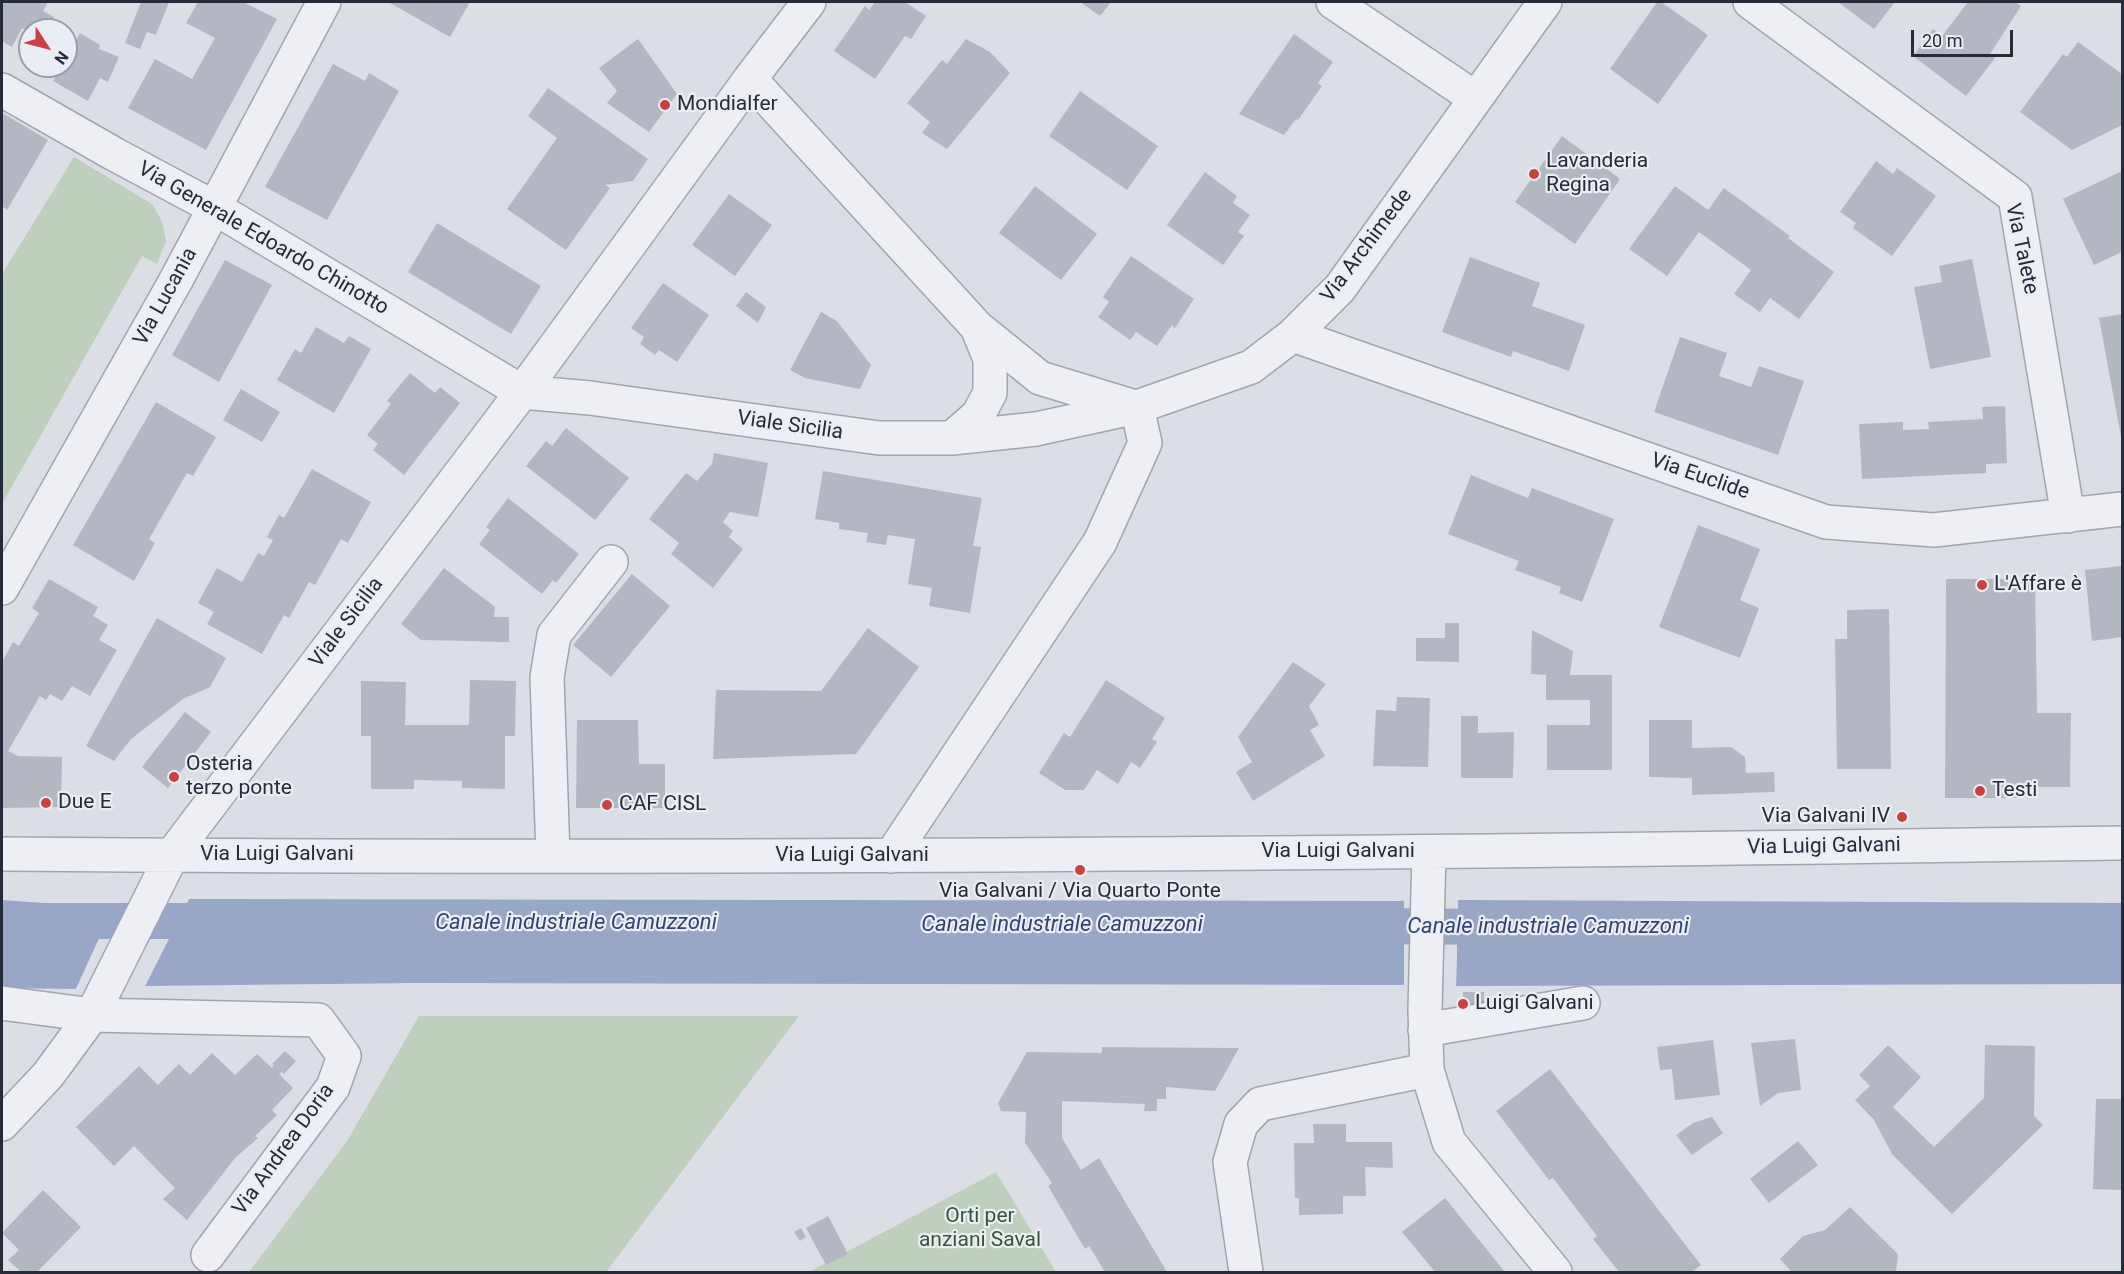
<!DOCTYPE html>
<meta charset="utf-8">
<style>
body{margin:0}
#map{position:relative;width:2124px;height:1274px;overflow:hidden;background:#dcdee6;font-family:Roboto,sans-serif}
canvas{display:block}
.frame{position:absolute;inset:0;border:3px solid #262b3b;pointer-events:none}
.north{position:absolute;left:18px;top:18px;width:60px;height:60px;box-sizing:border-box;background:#ebedf4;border:2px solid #9c9faa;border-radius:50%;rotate:126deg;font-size:16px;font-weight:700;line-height:24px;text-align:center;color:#262b3b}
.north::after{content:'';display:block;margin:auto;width:21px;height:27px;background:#c94243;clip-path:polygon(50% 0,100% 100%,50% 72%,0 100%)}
.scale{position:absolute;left:1911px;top:30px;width:102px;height:27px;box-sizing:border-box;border:3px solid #262b3b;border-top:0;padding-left:8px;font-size:18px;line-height:21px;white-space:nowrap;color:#262b3b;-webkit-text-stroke:4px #ebedf4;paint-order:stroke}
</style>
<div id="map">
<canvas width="2124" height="1274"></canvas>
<div class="frame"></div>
<div class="north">N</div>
<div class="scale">20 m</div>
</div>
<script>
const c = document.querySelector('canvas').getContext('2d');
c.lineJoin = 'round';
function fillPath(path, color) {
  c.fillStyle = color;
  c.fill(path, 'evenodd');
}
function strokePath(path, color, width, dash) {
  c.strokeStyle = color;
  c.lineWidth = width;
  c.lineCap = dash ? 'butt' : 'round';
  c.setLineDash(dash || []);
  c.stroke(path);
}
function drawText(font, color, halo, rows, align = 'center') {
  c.font = font + ' Roboto,sans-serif';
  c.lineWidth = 4.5;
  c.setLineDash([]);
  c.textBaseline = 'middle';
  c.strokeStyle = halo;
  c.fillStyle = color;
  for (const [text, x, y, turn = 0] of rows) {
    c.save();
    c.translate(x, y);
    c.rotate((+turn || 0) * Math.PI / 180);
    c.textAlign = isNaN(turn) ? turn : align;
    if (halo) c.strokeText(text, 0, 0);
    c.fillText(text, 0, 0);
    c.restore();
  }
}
fillPath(new Path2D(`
 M74,157L152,204L162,221L166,241L157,264L142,256L2,504V274Z
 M419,1016H799L606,1272H249L347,1141Z
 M996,1172L1056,1272H809Z`), '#bfcfbd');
fillPath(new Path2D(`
 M189,899L1404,901V985L416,983L145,986Z
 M2,900L113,908L76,989L2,988Z
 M1458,900L2122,903V984L1456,986Z`), '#97a7c5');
fillPath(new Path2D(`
 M189,899L145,986L142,987L186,900Z
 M1455,900H1458L1456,986H1453Z
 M1404,901H1407V985H1404Z
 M116,907L79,989H76L113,908Z`), '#dcdee6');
strokePath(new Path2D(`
 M2,921H226
 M1355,926L1507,927`), '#97a7c5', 36);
fillPath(new Path2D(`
 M2,2H48L43,11L54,17L47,30H30V32L22,28L12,47L2,41Z
 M141,2H169L156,35L147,32L140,49L125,43Z
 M198,2H243L277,19L206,150L128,108L155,59L192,79L215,38L186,23Z
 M391,2H470L450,37L390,3Z
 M875,2H905L926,16L911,39L905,36L875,79L834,51L865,6L869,10Z
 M1080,2H1111L1100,16Z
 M1657,2H1661L1708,35L1658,104L1610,69Z
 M1838,2H1895L1874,29Z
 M1968,2H2015L2021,6L1990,54L1995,58L1966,96L1913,56L1933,29L1942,36Z
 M80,33L100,45L99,49L119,57L108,82L100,78L88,101L53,81L62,66H66V58Z
 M1294,34L1333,62L1318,83L1322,86L1298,120L1296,119L1284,135L1239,114Z
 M638,39L677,94L649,132L607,103L617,91L599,68Z
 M966,39L990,52L1010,73L947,149L922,133L930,122L907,103L942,60L947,64Z
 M2078,42L2122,74V125L2072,150L2020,112L2063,54L2067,57Z
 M333,64L365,81L369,73L399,91L327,220L265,187Z
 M548,88L648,159L633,181L605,185L610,188L566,250L507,209L557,138L528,116Z
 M1080,91L1158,146L1127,190L1049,136Z
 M2,113L48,140L7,210L2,206Z
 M1562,136L1620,179L1575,244L1515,202Z
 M1876,161L1893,174L1897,168L1936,196L1892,256L1853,228L1856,223L1840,212Z
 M2122,171V252L2094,265L2063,199Z
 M1205,172L1237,196L1233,203L1250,215L1238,232L1244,236L1223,265L1167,225Z
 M1035,186L1097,234L1061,280L999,233Z
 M1675,186L1708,210L1724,188L1790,236L1788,238L1834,272L1799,319L1770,298L1760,312L1734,294L1751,270L1699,232L1667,276L1629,249Z
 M729,194L772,225L735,276L692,245Z
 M437,223L541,286L511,334L408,272Z
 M1131,256L1194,299L1175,328L1172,325L1157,346L1136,332L1130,340L1098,317L1109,302L1103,297Z
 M1470,257L1540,283L1532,306L1585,325L1569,371L1513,351L1511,357L1442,332Z
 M1972,259L1991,357L1930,369L1914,287L1942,282L1939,266Z
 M225,260L272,285L219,382L172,355Z
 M663,283L709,315L677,362L659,350L655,355L640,344L644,337L631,328Z
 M746,292L766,307L758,323L736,306Z
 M821,312L837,321L871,365L860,389L805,378L790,370Z
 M2122,314V437H2121L2099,318Z
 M316,327L344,343L349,336L371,349L334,413L277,380L295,349L301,353Z
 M1680,337L1727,353L1719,376L1751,387L1759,366L1804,381L1778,455L1654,412Z
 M410,373L435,393L440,387L460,403L404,475L373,450L378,444L367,435L391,404L387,401Z
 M241,389L280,412L262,442L223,420Z
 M156,402L216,437L193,476L187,473L149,539L155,543L134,581L73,545Z
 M2005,406L2007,463L1986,464V473L1862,479L1859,424L1903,422V430L1929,429L1928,422L1983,419L1982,407Z
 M566,428L629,478L595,520L526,466L546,441L552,446Z
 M714,453L768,463L758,517L730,512L723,522L733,531L729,537L743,549L713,588L671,554L679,543L649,519L686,473L697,481L712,464Z
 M312,469L371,502L348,543L341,539L315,585L309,582L289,618L284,615L262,654L207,624L214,612L198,603L217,568L242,582L258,553L264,556L273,540L267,537L279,515L284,518Z
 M823,471L982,498L973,546L981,547L970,613L929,606L932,588L908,584L915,539L888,535L886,545L866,542L868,533L839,529V523L815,519Z
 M1471,475L1528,498L1532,488L1614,519L1582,602L1559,593L1561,587L1515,570L1519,561L1448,534Z
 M508,498L579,554L556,583L553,580L542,594L479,544L490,530L486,527Z
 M1698,525L1760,549L1740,600L1759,608L1740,658L1659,627Z
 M2122,566V637L2092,641L2085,570Z
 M444,568L495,607L494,617H509V642L421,640L401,624Z
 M632,574L670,606L611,677L573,645Z
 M49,579L98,607L93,616L108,625L99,640L117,650L90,696L72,686L62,701L50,694L46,700L40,696L8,751L18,756L62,757L61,807L2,808V662L13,642L19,646L39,613L32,608Z
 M1946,579H2035L2037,713H2071L2070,787H2018V798H1945Z
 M1889,609L1891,769H1837L1835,639H1847V610Z
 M157,618L226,658L210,687L183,699L131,739L114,761L86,746Z
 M1445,623H1459V662L1416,661V638H1445Z
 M868,628L919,667L856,754L713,759L716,690L821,691Z
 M1532,630L1573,651L1570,675H1612V770H1547V725H1590V700H1546V675L1531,674Z
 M1293,662L1326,684L1309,706L1319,725L1310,730L1325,756L1253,801L1236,772L1252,762L1238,737Z
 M470,680L516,681L515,736H505V789L462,788V781L414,780V789H371V736H361V681L406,682L405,725H469Z
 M1106,680L1165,718L1152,739L1157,742L1140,768L1131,762L1118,784L1097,770L1084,790H1065L1039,773L1064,733L1070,737Z
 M1397,697L1430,698L1428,767L1373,766L1376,710L1396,711Z
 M185,712L211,732L168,788L142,767Z
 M1461,716H1478V733L1514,732L1513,778H1461Z
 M577,720H638L639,764H665V808H576Z
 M1649,720H1692V748L1731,747L1745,757L1746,773L1774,772L1775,792L1692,795V778L1649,777Z
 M1463,992H1484V1013H1463Z
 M1795,1039L1801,1090L1778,1093L1760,1106L1751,1043Z
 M1713,1040L1720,1095L1675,1100L1672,1069L1660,1070L1657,1047Z
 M1888,1045L1921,1077L1893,1107L1934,1147L1984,1098L1985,1045L2035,1046L2034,1116L2043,1125L1952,1214L1892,1154L1874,1120L1855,1100L1870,1086L1859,1075Z
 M1102,1047L1239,1048L1215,1091L1166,1087V1099H1157V1111H1144L1145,1104L1062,1101V1138L1081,1170L1099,1158L1167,1272H1105L1089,1246L1085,1249L1048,1186L1052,1183L1025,1143L1026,1112L1001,1111L998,1103L1027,1052L1102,1053Z
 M285,1051L296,1061L284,1074L282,1072L279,1074L293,1088L272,1110L277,1115L255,1136L258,1138L235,1158L187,1220L163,1199L175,1188L134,1146L114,1166L76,1127L139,1066L158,1085L179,1064L190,1075L212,1053L235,1075L257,1054L272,1068L274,1065L272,1064Z
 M1550,1069L1701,1265L1692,1272H1619L1593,1239L1597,1236L1553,1178L1549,1180L1496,1111Z
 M2096,1099H2122V1190L2093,1189Z
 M1712,1117L1723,1133L1692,1155L1676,1135L1693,1123Z
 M1313,1124H1346V1142H1392L1393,1168L1365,1167L1366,1196H1343V1214L1299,1215V1198H1295L1294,1143H1314Z
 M1798,1141L1818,1165L1769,1203L1750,1179Z
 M43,1190L81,1227L37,1272H21L8,1260L19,1250L2,1233Z
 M1445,1198L1505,1272H1435L1402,1232Z
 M1850,1207L1898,1254L1896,1272H1792L1780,1259L1803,1236L1825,1230Z
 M828,1216L848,1254L826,1265L806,1228Z
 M801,1228L806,1237L800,1241L794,1232Z`), '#b3b7c2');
const minor = new Path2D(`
 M1333,2L1475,98
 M1750,2L2015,197L2068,516
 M750,79L977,327L1040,378L1135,407
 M2,90L114,154L215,208L522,392L590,398L879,438H952L1036,429L1137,407L1251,367L1293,335L1340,288L1545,2
 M1293,335L1826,522L1934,530L2122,509
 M952,438L978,415L990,393V359L977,327
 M2,588L175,282L324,2
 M1429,852L1425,1010L1427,1070L1449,1142L1555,1272
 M2,854C709,860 1416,853 2122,843
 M553,856L547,677L554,635L611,562
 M891,856L1100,542L1145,443L1137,407
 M2,1003L92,1015L318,1020L344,1056L333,1087L208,1255
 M1425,1030L1583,1003
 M2,1124L48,1075L92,1015L172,855L522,392L750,79L809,2
 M1246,1272L1230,1162L1241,1124L1260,1104L1427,1070`);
strokePath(minor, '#a2a5af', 36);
strokePath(minor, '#eeeff4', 33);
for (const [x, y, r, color] of [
 [665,105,6,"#c94243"],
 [1534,174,6,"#c94243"],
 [1982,585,6,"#c94243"],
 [174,777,6,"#c94243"],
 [1980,791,6,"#c94243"],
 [46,803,6,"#c94243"],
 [607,805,6,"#c94243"],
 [1902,817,6,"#c94243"],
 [1080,870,6,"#c94243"],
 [1463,1004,6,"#c94243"]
]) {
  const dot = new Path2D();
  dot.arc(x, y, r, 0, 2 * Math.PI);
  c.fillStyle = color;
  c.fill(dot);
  strokePath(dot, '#ebedf4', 2);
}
drawText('21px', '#262b3b', '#ebedf4', [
 ["Mondialfer",677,105],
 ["Lavanderia",1546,162],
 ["Regina",1546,186],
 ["L'Affare è",1994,585],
 ["Osteria",186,765],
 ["terzo ponte",186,789],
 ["Testi",1992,791],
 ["Due E",58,803],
 ["CAF CISL",619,805],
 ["Via Galvani IV",1890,817,"right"],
 ["Via Galvani / Via Quarto Ponte",1080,892,"center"],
 ["Luigi Galvani",1475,1004]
], 'left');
drawText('21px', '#262b3b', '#ebedf4', [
 ["Via Generale Edoardo Chinotto",263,239,30],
 ["Via Archimede",1367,246,-53],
 ["Via Talete",2021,249,78],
 ["Via Lucania",166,297,-61],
 ["Viale Sicilia",790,426,8],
 ["Via Euclide",1700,477,19],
 ["Viale Sicilia",347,623,-53],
 ["Via Luigi Galvani",1824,847,-1],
 ["Via Luigi Galvani",1338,852],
 ["Via Luigi Galvani",277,855],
 ["Via Luigi Galvani",852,856],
 ["Via Andrea Doria",284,1150,-54]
]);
drawText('21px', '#355734', '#ebedf4', [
 ["Orti per",980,1217],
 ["anziani Saval",980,1241]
]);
drawText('italic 22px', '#32446e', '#ebedf4', [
 ["Canale industriale Camuzzoni",576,923],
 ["Canale industriale Camuzzoni",1062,925],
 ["Canale industriale Camuzzoni",1548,927]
]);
</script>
